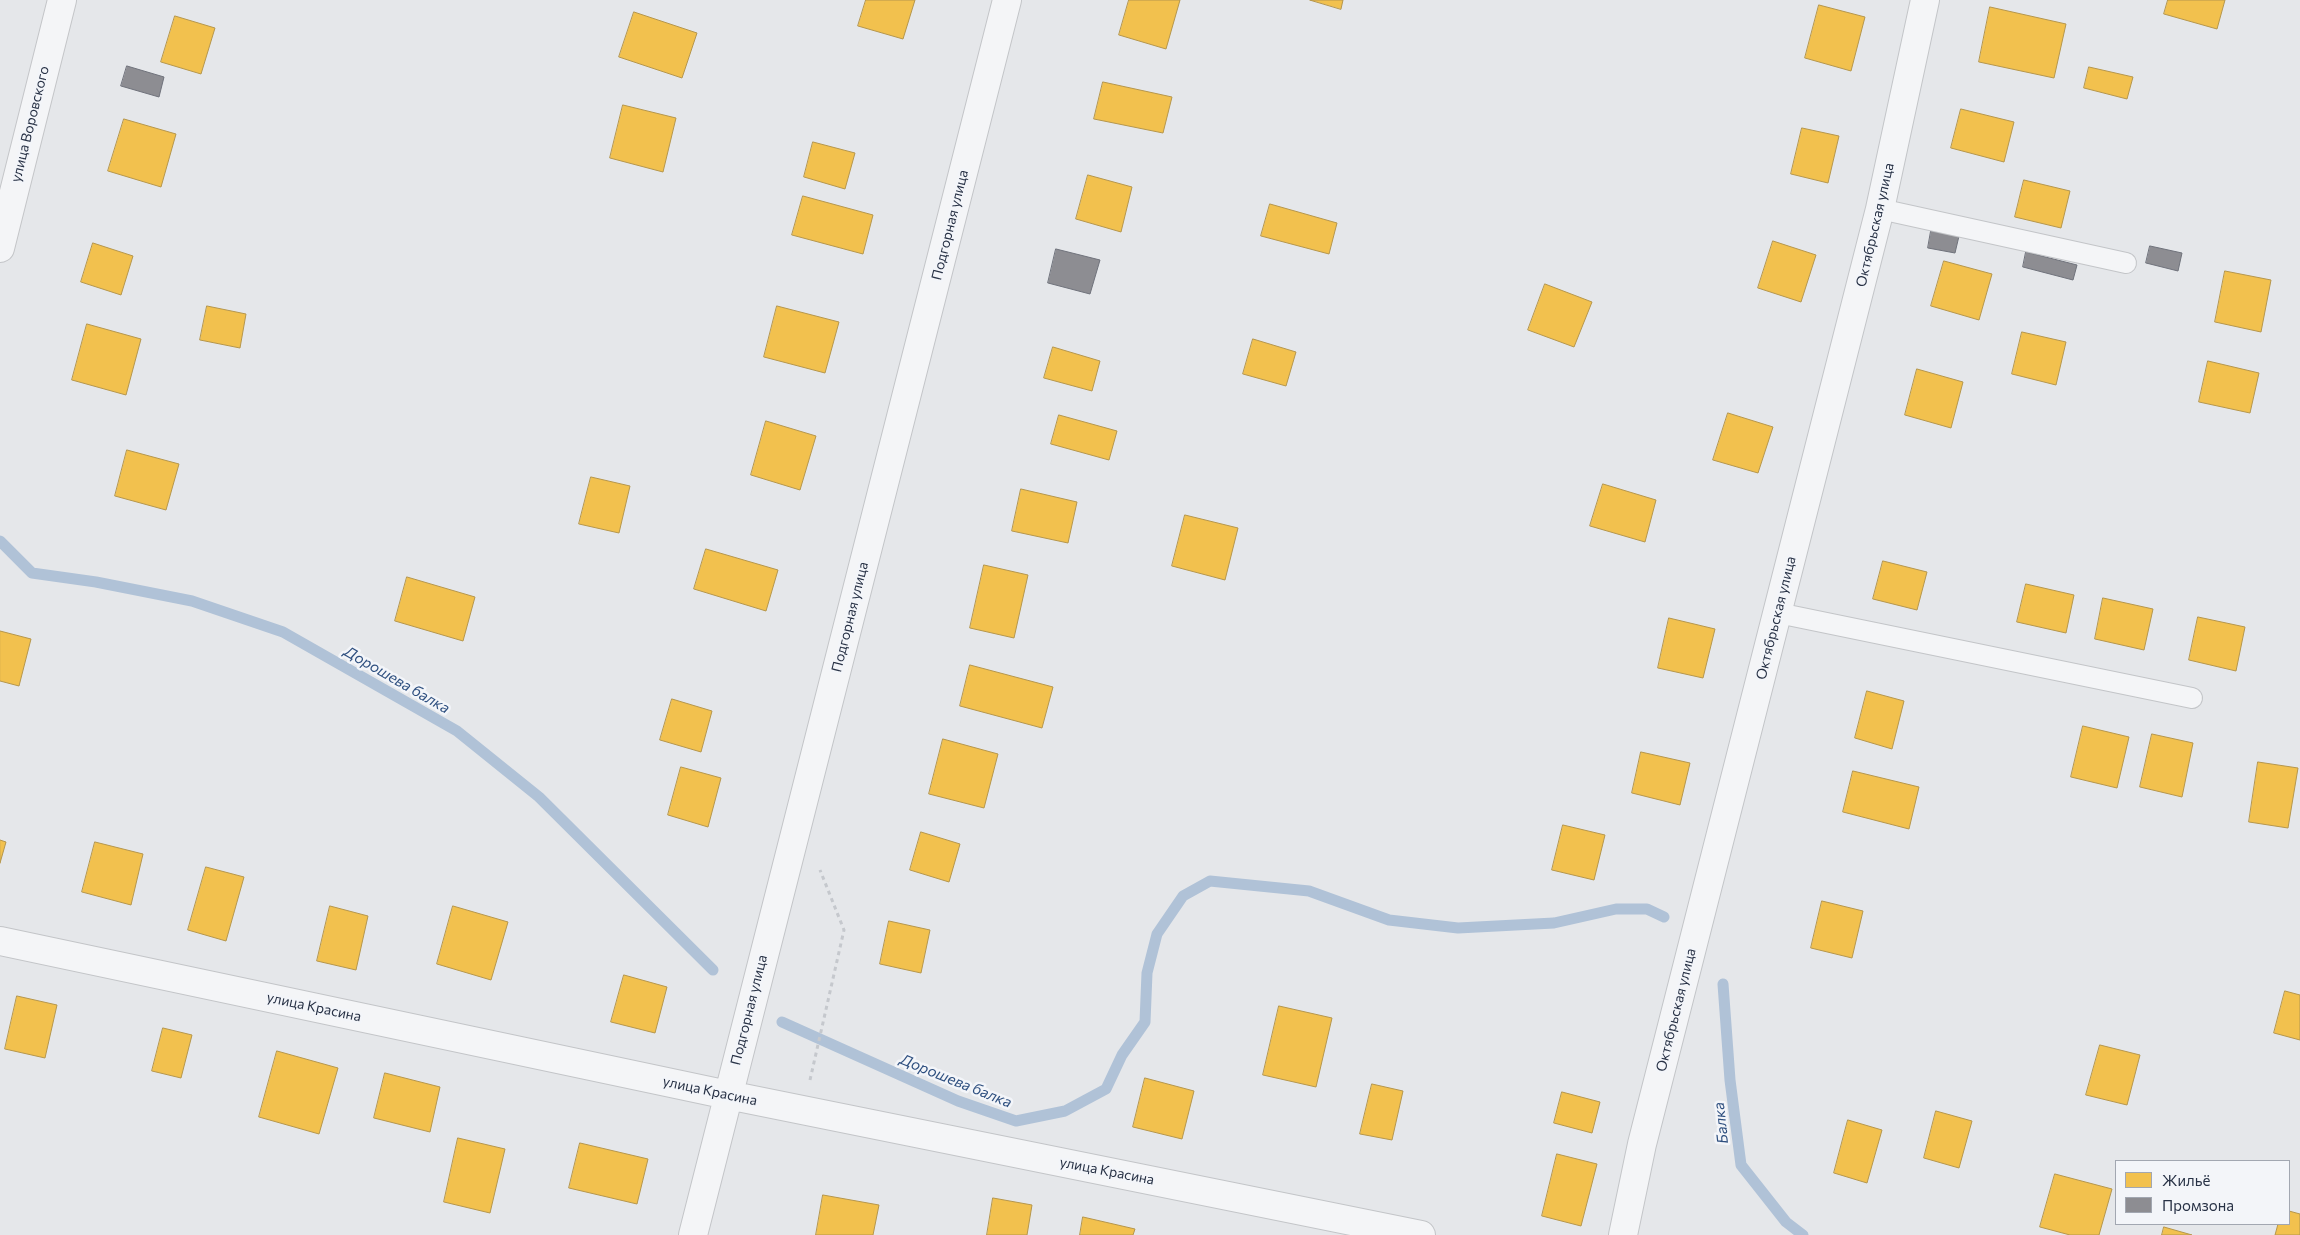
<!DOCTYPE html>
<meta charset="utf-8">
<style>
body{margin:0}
#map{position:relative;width:2300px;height:1235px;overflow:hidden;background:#e5e7ea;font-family:Commissioner,sans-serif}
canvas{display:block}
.legend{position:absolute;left:2115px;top:1160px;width:175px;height:65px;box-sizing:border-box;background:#f3f5f9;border:1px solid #a2a7b1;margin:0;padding:6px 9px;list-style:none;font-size:15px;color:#283246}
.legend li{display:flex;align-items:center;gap:10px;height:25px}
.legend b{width:25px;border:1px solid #a2a7b1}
</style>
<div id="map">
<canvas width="2300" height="1235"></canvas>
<ul class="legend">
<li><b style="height:14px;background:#f2c14e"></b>Жильё</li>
<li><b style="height:14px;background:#8d8d92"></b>Промзона</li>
</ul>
</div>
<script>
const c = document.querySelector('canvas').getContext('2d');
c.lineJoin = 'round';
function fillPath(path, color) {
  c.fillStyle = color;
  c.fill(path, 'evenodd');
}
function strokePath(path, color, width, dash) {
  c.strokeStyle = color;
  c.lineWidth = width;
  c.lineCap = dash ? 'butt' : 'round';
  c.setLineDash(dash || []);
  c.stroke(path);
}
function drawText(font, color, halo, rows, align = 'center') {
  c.font = font + ' Commissioner,sans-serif';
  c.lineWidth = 5;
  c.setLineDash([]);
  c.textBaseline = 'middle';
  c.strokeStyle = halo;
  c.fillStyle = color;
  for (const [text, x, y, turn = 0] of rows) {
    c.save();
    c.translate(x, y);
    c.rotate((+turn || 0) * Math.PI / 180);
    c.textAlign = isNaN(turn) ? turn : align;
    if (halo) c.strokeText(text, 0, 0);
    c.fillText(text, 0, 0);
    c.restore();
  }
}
const homes = new Path2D(`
 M866,0H915L903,39L858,26Z
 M1129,0H1180L1166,49L1119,35Z
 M1310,0H1343L1341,9Z
 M2168,0H2225L2217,29L2164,14Z
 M1819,5L1865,17L1851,71L1805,58Z
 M1990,7L2066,24L2054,78L1979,62Z
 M634,12L697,33L682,78L619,57Z
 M175,16L215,28L201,74L161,62Z
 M2089,67L2133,77L2127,99L2084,88Z
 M1103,82L1172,97L1163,133L1094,119Z
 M623,105L676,118L663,172L610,158Z
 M1961,109L2014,122L2004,162L1951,148Z
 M124,119L176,134L161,187L108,171Z
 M1802,128L1839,136L1828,183L1791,174Z
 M813,142L855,153L845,189L804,177Z
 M1088,175L1132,187L1121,232L1076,219Z
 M2024,180L2070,191L2061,228L2015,217Z
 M803,196L873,215L863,254L792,235Z
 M1270,204L1337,223L1329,254L1261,236Z
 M1773,241L1816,255L1801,302L1758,288Z
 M93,243L133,256L121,295L81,282Z
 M1944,261L1992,274L1979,320L1931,306Z
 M2225,271L2271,280L2261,332L2215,322Z
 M1545,284L1592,302L1574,347L1528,330Z
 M207,306L246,314L240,348L200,340Z
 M777,306L839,322L825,373L764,357Z
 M87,324L141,339L126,395L72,380Z
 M2022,332L2066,342L2056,385L2012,374Z
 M1253,339L1296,352L1286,386L1243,374Z
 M1053,347L1100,361L1092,391L1044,378Z
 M2208,361L2259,373L2250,413L2199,402Z
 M1917,369L1963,382L1951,428L1905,415Z
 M1728,413L1773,427L1758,473L1713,460Z
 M1059,415L1117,431L1109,460L1051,444Z
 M766,421L816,436L800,490L751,475Z
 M127,450L179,464L166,510L115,496Z
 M591,477L630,486L619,533L579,524Z
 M1603,484L1656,500L1645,542L1590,526Z
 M1021,489L1077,502L1068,543L1012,531Z
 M1185,515L1238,528L1225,580L1172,566Z
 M706,549L778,570L766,611L694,589Z
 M1883,561L1927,572L1917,610L1873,599Z
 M984,565L1028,575L1014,638L970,628Z
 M407,577L475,597L463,641L395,621Z
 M2026,584L2074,595L2066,633L2017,622Z
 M2103,598L2153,609L2144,650L2095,639Z
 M2198,617L2245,627L2236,671L2189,660Z
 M1669,618L1715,629L1703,678L1658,668Z
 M0,631L31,639L19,686L0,681Z
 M970,665L1053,687L1042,728L960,706Z
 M1867,691L1904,701L1892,749L1855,738Z
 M672,699L712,711L701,752L660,740Z
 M2083,726L2129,737L2117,788L2071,777Z
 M2152,734L2193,743L2182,797L2140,787Z
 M943,739L998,754L984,808L929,794Z
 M1641,752L1690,763L1680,805L1632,793Z
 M2258,762L2298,768L2288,828L2249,822Z
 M681,767L721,778L708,827L668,815Z
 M1853,771L1919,787L1909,829L1843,812Z
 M1563,825L1605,835L1594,880L1552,870Z
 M921,832L960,844L949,882L910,870Z
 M0,840L6,842L0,863Z
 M95,842L143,854L131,905L82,892Z
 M206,867L244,877L226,941L188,930Z
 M1822,901L1863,911L1852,958L1811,948Z
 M330,906L368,916L356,970L317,961Z
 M453,906L508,922L491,980L437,964Z
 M889,921L930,930L921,973L880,964Z
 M624,975L667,987L655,1033L611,1022Z
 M2285,991L2300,995V1040L2274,1033Z
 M17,996L57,1005L45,1058L5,1049Z
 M1279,1006L1332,1018L1316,1087L1263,1075Z
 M163,1028L192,1035L181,1078L152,1071Z
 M2100,1045L2140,1055L2127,1105L2086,1095Z
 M277,1051L338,1068L319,1134L259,1117Z
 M385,1073L440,1087L430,1132L374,1118Z
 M1145,1078L1194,1091L1182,1139L1133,1127Z
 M1372,1084L1403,1091L1392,1140L1360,1134Z
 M1562,1092L1600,1102L1592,1133L1554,1123Z
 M1936,1111L1972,1121L1959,1168L1924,1158Z
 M1848,1120L1882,1130L1867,1183L1834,1173Z
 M458,1138L505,1149L490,1213L444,1202Z
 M580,1143L648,1159L637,1204L569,1188Z
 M1557,1154L1597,1164L1581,1226L1542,1216Z
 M2055,1174L2112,1189L2099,1235H2070L2040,1227Z
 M823,1195L879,1205L873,1235H816Z
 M993,1198L1032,1205L1027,1235H987Z
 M2289,1211L2300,1214V1235H2275L2278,1224H2289Z
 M1083,1217L1135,1229L1133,1235H1080Z
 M2164,1227L2192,1235H2162Z`);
fillPath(homes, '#f2c14e');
strokePath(homes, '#b5964c', 1);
const industry = new Path2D(`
 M127,66L164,77L159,97L121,86Z
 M1931,231L1959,236L1955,253L1928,248Z
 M2150,246L2182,253L2178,271L2146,263Z
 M1056,249L1100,260L1090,294L1048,283Z
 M2026,252L2077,265L2073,280L2023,267Z`);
fillPath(industry, '#8d8d92');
strokePath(industry, '#6f727b', 1);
strokePath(new Path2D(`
 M0,541L32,573L96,582L192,601L283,632L457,731L539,797L713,970
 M1723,984L1730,1080L1741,1165L1786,1222L1803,1235
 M782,1022L958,1101L1016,1121L1065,1111L1106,1089L1122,1055L1145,1022L1147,973L1157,934L1183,896L1210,881L1309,891L1389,920L1458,928L1554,923L1616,909H1647L1664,917`), '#b0c2d7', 11);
const service = new Path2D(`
 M1880,209L2126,263
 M1778,613L2192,698`);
const minor = new Path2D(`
 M0,248L62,0
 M0,941L728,1095L1421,1235
 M693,1235L1007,0
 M1623,1235L1642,1144L1880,209L1925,0`);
strokePath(service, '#c3c5c8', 22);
strokePath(minor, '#c3c5c8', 30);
strokePath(new Path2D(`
 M810,1080L844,930L820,870`), '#c5c8cd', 3, [4, 4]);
strokePath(service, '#f4f5f7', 20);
strokePath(minor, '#f4f5f7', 28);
drawText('14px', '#283246', '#f3f5f9', [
 ["улица Воровского",30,124,-76],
 ["Подгорная улица",950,225,-76],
 ["Октябрьская улица",1875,225,-77],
 ["Подгорная улица",850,617,-76],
 ["Октябрьская улица",1776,618,-76],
 ["улица Красина",314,1007,12],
 ["Подгорная улица",749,1010,-76],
 ["Октябрьская улица",1676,1010,-76],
 ["улица Красина",710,1091,12],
 ["улица Красина",1107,1171,11]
]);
drawText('italic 15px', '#2e4f7f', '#f3f5f9', [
 ["Дорошева балка",397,680,30],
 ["Дорошева балка",956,1081,22],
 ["Балка",1721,1123,-96]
]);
</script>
